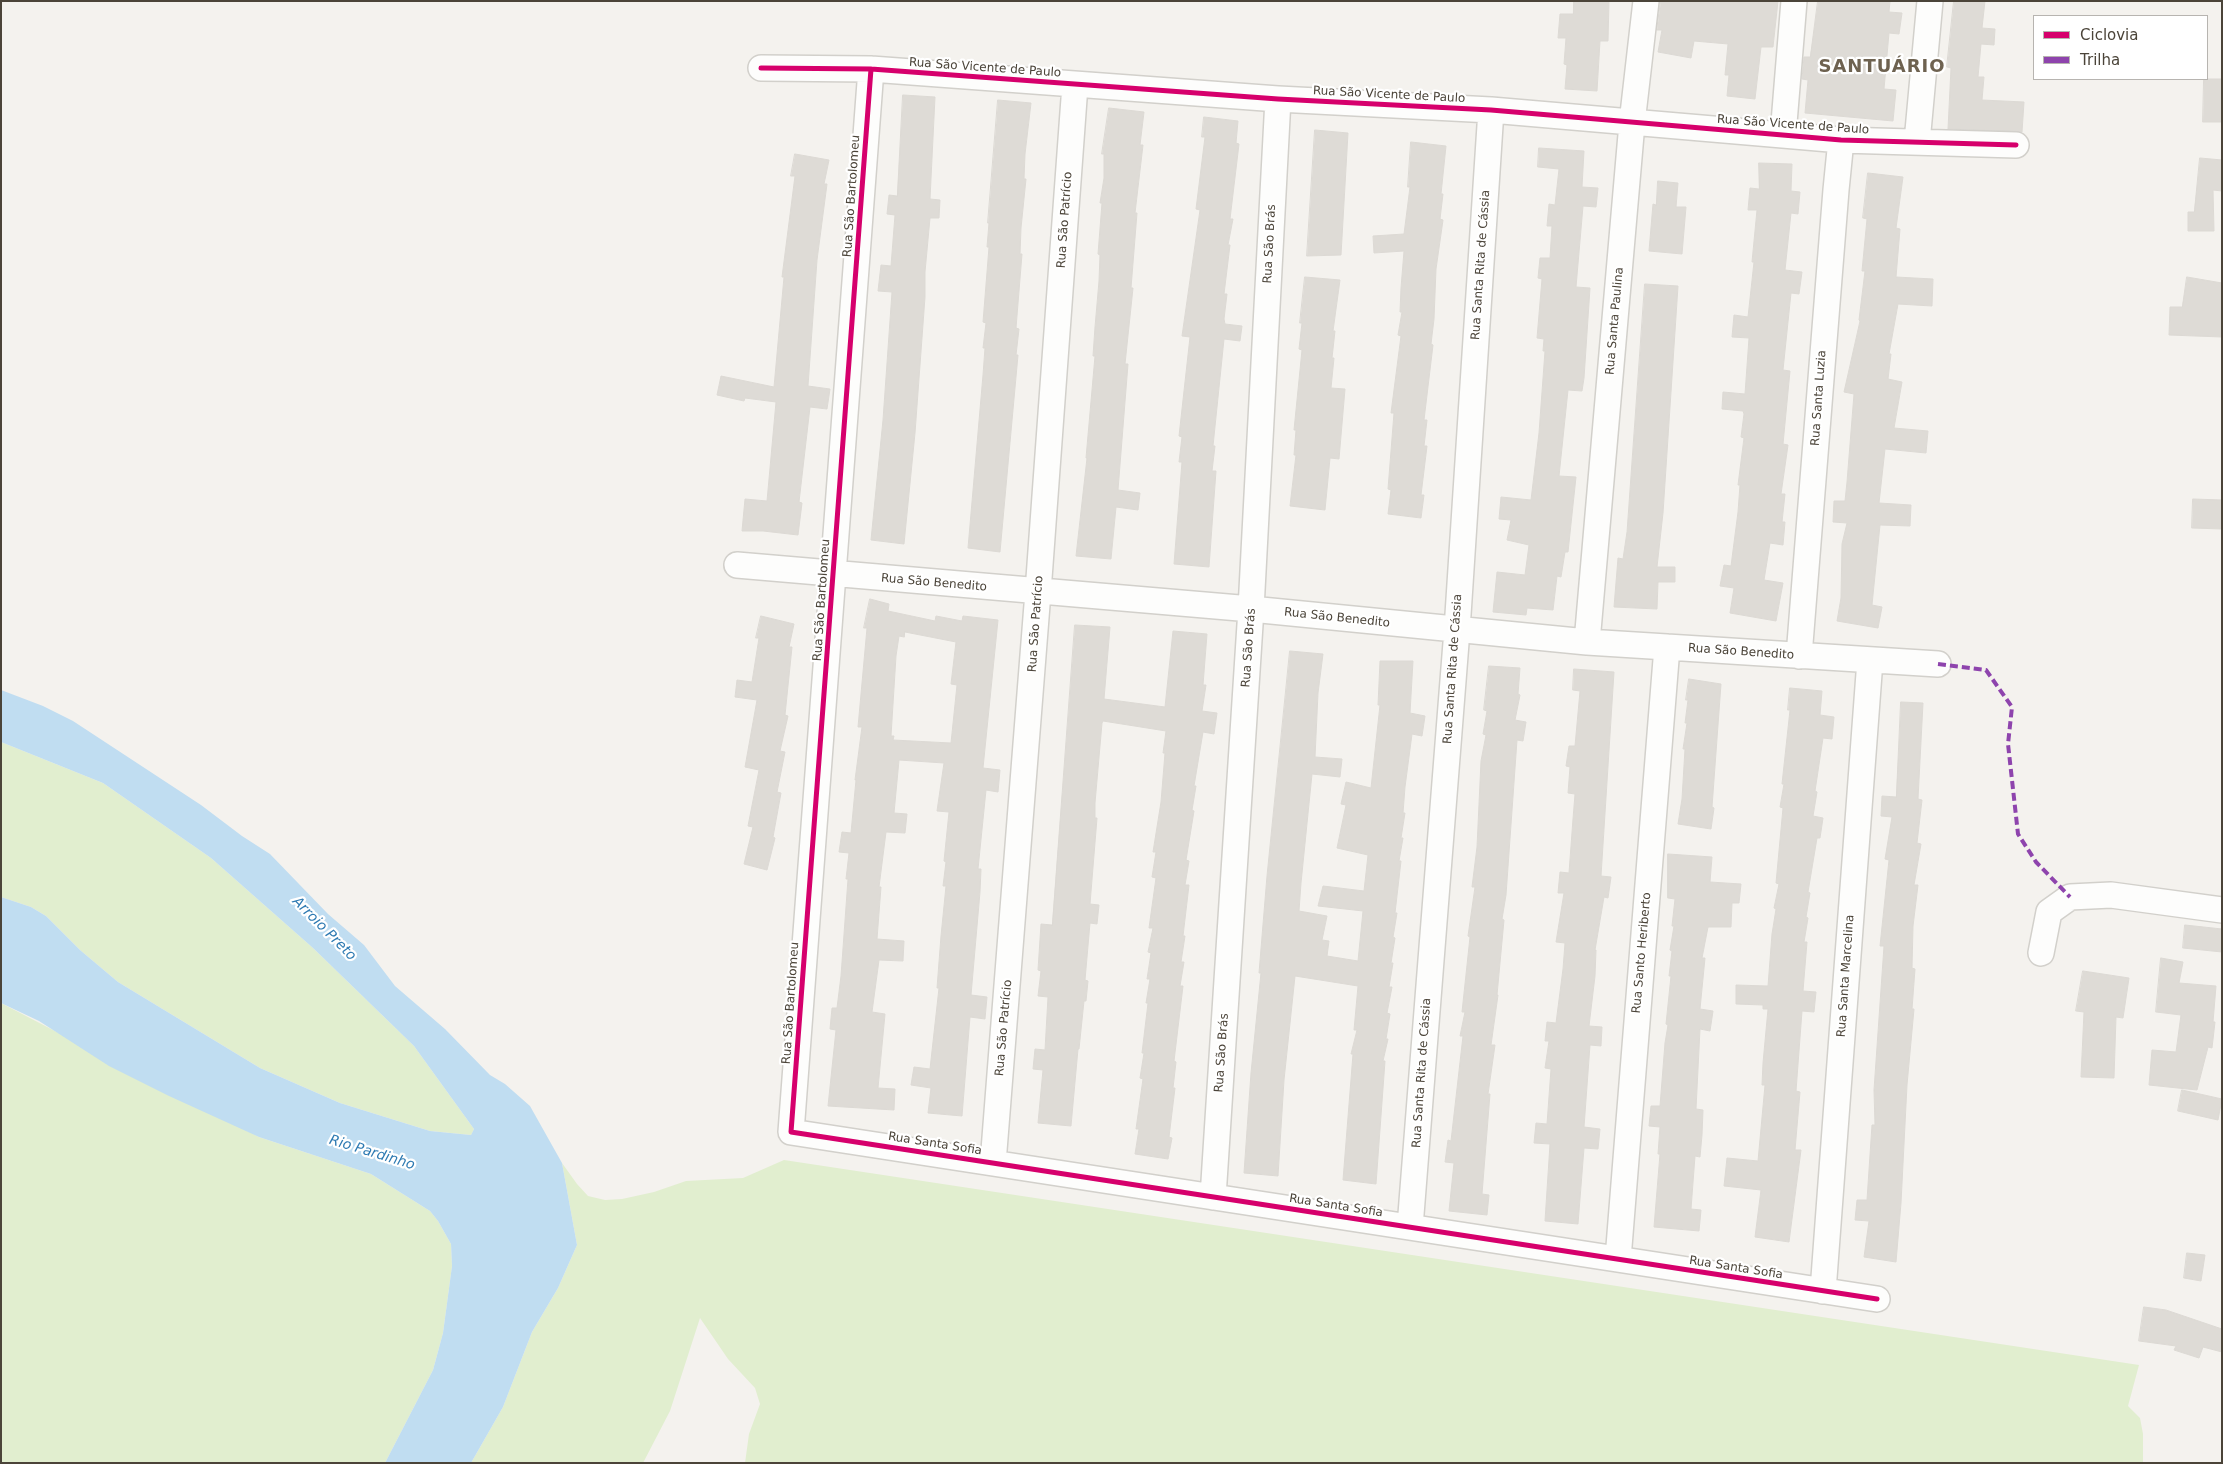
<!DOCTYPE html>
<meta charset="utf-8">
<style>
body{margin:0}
#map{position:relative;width:2223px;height:1464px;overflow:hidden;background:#f4f2ee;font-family:"DejaVu Sans",sans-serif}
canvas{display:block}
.frame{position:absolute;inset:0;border:2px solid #4b4439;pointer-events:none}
.legend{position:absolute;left:2033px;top:15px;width:175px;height:65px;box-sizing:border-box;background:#fff;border:1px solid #b7b4b0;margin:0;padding:6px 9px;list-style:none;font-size:15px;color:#4b4439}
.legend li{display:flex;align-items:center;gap:10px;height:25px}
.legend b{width:25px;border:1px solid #b7b4b0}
</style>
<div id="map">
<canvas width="2223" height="1464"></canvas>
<div class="frame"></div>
<ul class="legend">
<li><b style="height:6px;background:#d6006c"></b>Ciclovia</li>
<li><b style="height:6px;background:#8e44ad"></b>Trilha</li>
</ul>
</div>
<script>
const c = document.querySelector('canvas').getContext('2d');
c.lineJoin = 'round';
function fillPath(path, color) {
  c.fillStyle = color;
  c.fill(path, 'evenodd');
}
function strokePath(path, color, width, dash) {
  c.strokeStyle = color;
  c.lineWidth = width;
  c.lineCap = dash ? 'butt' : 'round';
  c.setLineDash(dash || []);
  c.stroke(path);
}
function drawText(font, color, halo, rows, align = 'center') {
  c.font = font + ' "DejaVu Sans",sans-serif';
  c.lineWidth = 4.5;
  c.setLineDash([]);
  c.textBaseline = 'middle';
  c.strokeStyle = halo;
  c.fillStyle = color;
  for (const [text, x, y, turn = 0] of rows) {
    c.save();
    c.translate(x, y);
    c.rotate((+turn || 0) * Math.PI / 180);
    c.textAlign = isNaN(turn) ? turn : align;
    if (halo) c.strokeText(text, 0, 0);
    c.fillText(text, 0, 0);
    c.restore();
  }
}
fillPath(new Path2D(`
 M1,742L103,783L211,858L313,948L414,1046L474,1129L471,1135L430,1131L340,1103L260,1068L118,982L80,950L46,916L31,907L1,897Z
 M1,1003L259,1137L371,1174L430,1211L438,1221L451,1244L452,1266L443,1333L433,1370L385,1463H1Z
 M784,1160L2139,1365L2128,1406L2140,1418L2143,1434V1463H745L749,1434L760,1404L755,1388L728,1359L700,1318L670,1411L643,1463H471L503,1407L532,1332L558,1288L577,1245L562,1163L577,1184L588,1196L605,1200L622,1199L654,1192L686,1181L743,1178Z`), '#e1eecf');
fillPath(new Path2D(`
 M1,690L43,706L73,721L201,805L242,836L270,854L328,914L364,945L395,986L445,1029L490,1075L505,1084L530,1106L562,1163L577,1245L558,1288L532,1332L503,1407L471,1463H385L433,1370L443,1333L452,1266L451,1244L438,1221L430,1211L371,1174L259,1137L169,1096L109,1066L39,1021L1,1003V897L31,907L46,916L80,950L118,982L260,1068L340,1103L430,1131L471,1135L474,1129L414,1046L313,948L211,858L103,783L1,742Z`), '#c0ddf1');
const building = new Path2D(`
 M1574,1H1609L1608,41H1600L1597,91L1565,89L1567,65L1564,64L1566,38H1558L1560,14H1573Z
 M1661,1H1778L1773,47H1761L1755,99L1727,96L1729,75H1725L1728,44L1694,41L1691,58L1658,52L1662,30H1657Z
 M1818,1H1890L1889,12L1902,13L1899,34L1889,33L1884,89L1896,90L1893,121L1805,113L1808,80L1802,79L1804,57H1810Z
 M1954,1H1985L1982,28L1995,29L1994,45L1981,44L1978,77H1984L1982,100L2024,102L2022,132L1948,129L1951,68L1947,67Z
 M2204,79H2222V122H2203Z
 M903,95L935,97L930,199L940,200L939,218H930L925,272V297L915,433L904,544L871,540L883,420L892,292L878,291L881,265L891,266L895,215L887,214L889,195L897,196Z
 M998,100L1031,103L1025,154L1024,179H1026L1021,228L1020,254H1022L1016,328L1019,329L1016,355H1018L1000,552L968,548L983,375L985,348H983L986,323L983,322L989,247H987L989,223H988Z
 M1109,108L1144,112L1140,145H1143L1135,213H1137L1131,288H1133L1125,364H1128L1118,490L1140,493L1138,510L1116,507L1111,559L1076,556L1087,458H1086L1095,356H1093L1095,327L1099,281L1100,255L1098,254L1102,203H1100L1104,178V154H1102Z
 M1204,117L1238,121L1236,143L1239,144L1230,219H1233L1228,245H1230L1224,294H1227L1224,319L1225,324L1242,326L1240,341L1224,339L1213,446H1215L1212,471H1216L1209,567L1174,564L1182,462H1179L1182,437L1179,436L1190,337L1182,336L1200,210L1196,209L1205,137H1202Z
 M1315,130L1348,133L1341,255L1307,256Z
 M1411,142L1446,146L1441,194H1443L1440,219L1443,220L1436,269L1434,319L1431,344L1433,345L1424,420H1427L1424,446H1427L1421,495H1424L1421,518L1388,514L1391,490L1388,489L1394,413H1391L1401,336L1398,335L1402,312H1400L1401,288L1404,251L1374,253L1373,236L1404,234L1410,187H1408Z
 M1539,148L1584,151L1582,187L1598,188L1596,207L1583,206L1576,287L1590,288L1584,378L1582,391L1568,390L1559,476L1576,477L1568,552H1565L1561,577L1557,576L1553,610L1527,608L1526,615L1493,612L1497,572L1525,575L1529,545L1507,540L1511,520L1499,519L1501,497L1531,500L1539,433L1545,351H1543L1544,339L1537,338L1542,279L1538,278L1540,258H1550L1552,226H1547L1549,204L1555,205L1559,169L1538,167Z
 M795,154L829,160L824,184H827L817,260L808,386L830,389L827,409L810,407L799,502L802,503L798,535L763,531H742L745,499L767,501L776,402L745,398L744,401L717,395L721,376L774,387L784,277H782L795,176H791Z
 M2200,158L2222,160V191L2213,190L2214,231H2188V212H2194Z
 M1759,163L1792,164L1791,191L1800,192L1798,214L1791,213L1785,270L1802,272L1799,294L1791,293L1783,370L1790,371L1783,444L1788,445L1781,494H1785L1782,522H1785L1783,545L1770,543L1764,580L1783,583L1776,621L1730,613L1734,588L1720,586L1724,565L1731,566L1738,512L1740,485H1738L1744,438L1741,437L1744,414L1743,411L1722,409L1723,392L1745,394L1749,338L1732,337L1734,315L1748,317L1754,262H1752L1757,210H1748L1750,188L1759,189Z
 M1868,173L1903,177L1896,228L1900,229L1896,277L1933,279L1932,306L1898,304L1889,354H1891L1888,379L1902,382L1894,428L1928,431L1926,453L1885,449L1879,503L1911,505L1910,526L1880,525L1872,605L1882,607L1878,628L1837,621L1841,598L1842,544L1847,523L1833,522L1834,501H1845L1847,482L1854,394L1844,392L1860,321L1859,320L1865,271H1862L1867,219L1863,218Z
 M1658,181L1678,183L1676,207H1686L1682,254L1649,251L1653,204L1656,205Z
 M1305,277L1340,280L1333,331H1335L1332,358H1334L1331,388L1345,389L1339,459L1330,458L1325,510L1290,506L1296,455H1294L1296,430H1294L1302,350L1299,349L1302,323H1300Z
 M2187,277L2222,283V337L2169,335L2170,307H2182Z
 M1645,284L1678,286L1663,513L1657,567H1675V582H1658L1657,609L1614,607L1618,558L1623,559L1627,532Z
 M2193,499L2222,500V529L2192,528Z
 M870,599L889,604L888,611L935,621L936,616L962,621L963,616L998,620L983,768L1000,770L998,792L986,790L978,869H981L980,892L971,995L987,997L985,1019L970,1017L962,1116L928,1113L931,1088L911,1085L914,1067L930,1069L939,988H937L941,936L946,886H943L946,862L944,861L949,812L937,811L944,763L899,760L894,813L907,814L905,833L886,832L879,887H881L877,939L904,941L903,961L879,960L872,1012L885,1014L878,1088L895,1089L894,1110L828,1106L836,1030L830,1029L832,1008H837L841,976L848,879H846L849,853L839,852L842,832L851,833L856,780H855L862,727H858L867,628H864ZM905,632L956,642L951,684L957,685L951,743L893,740L894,736H891L896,656L899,636L904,637Z
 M761,616L794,624L789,647H792L785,715L788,716L780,751L785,752L777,792L781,793L773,837L775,838L767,870L744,864L753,827L748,826L759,770L745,767L757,700L735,697L737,680L752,682L759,638H756Z
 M1075,625L1110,627L1104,699L1165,707L1173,631L1207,634L1203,685H1206L1202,711L1217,713L1214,734L1203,732L1194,786H1196L1192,810L1194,811L1186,860L1189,861L1185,885H1189L1183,936H1185L1181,962H1184L1180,986H1183L1174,1061L1176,1062L1173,1088H1175L1169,1137L1172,1138L1168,1159L1135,1154L1139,1129H1136L1143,1079L1140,1078L1144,1053H1142L1148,1003H1146L1150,979H1147L1151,953L1148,952L1153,928H1149L1156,878L1152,877L1156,852H1153L1161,802L1165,753H1163L1166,731L1103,721L1102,723L1095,803V818H1097L1090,904L1099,905L1097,924L1090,923L1085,980L1088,981L1086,1001H1084L1079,1049H1078L1071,1126L1038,1123L1043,1070L1033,1069L1035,1049L1045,1050L1048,997L1038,996L1041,971L1038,970L1041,924L1052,925Z
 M1290,651L1323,654L1318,693L1315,757L1342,759L1340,777L1312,774L1301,883L1299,911L1327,916L1322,940L1329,941L1327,956L1358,961L1363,911L1318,906L1323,886L1364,891L1368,855L1337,848L1346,805L1341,804L1346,782L1371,788L1380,705H1378L1380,661H1413L1410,713L1425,716L1422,736L1412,734L1405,787L1403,813H1405L1401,838H1403L1399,861H1401L1395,913H1397L1393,937L1395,938L1391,963H1393L1389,987H1392L1387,1013L1390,1014L1386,1039H1388L1383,1061H1385L1376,1184L1343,1180L1353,1054H1351L1357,1030H1354L1358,986L1295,976L1284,1080L1278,1176L1244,1173L1251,1073L1261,973H1259L1267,876Z
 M1489,666L1520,668L1518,694L1520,695L1515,720L1526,722L1523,741L1517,740L1506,895L1502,919L1504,920L1497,995H1498L1491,1045H1495L1488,1094H1490L1482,1194L1489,1195L1487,1215L1449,1211L1454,1163L1445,1162L1448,1140L1451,1141L1463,1036H1460L1465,1012H1462L1470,937L1468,936L1475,887H1472L1477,847L1481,761L1486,735L1483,734L1487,711L1484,710Z
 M1574,669L1614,672L1601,876L1611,877L1608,898L1604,897L1595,950H1596L1595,976L1589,1026L1602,1027L1601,1046L1590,1045L1584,1127L1600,1129L1598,1149L1584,1148L1578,1224L1545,1221L1550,1144L1534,1143L1536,1123L1547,1124L1551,1069L1545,1068L1549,1041H1545L1547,1022L1556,1023L1563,969L1565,943L1556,942L1564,893H1558L1560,872L1569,873L1573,819L1575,794L1568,793L1570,767L1566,766L1569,746H1575L1580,691L1573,690Z
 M1689,679L1721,684L1712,807L1714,808L1711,829L1678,824L1682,799L1685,749H1683L1687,723H1685L1688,700H1686Z
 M1790,688L1822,691L1820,715L1834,717L1832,739L1823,738L1815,791L1817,792L1813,816L1823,818L1820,838H1817L1808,892L1810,893L1806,917L1808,918L1804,942H1807L1803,991L1816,992L1814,1012L1802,1011L1796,1091L1800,1092L1795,1150H1801L1789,1242L1755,1237L1761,1190L1724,1186L1727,1158L1758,1161L1765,1085H1762L1763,1063L1768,1009H1763V1005L1736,1004V985L1768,986L1772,934L1776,909L1774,908L1779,884L1776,883L1783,808L1780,807L1784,784H1782L1790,710H1788Z
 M1901,702L1923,703L1918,799L1922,800L1917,843L1921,844L1914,885H1918L1913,926L1912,968L1915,969L1912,1009H1914L1907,1085L1901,1203L1896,1262L1864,1257L1869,1221L1855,1220L1857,1200H1867L1872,1125H1875L1874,1090L1884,946H1880L1889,860L1885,859L1892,817L1881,816L1882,796L1896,797Z
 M1668,854L1712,857L1710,882L1741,884L1739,903H1732L1731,927H1708L1702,958H1705L1700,1009L1713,1011L1710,1031L1700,1029L1696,1109L1703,1110L1702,1135L1700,1157L1695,1156L1691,1209L1701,1210L1699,1231L1654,1227L1660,1154H1658L1660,1127L1649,1126L1651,1106H1660L1665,1043L1668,1025L1666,1024L1671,976H1669L1672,951L1670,950L1674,926H1672L1675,899L1668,898Z
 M2185,925L2222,929V952L2183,948Z
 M2161,958L2183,962L2179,983L2216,986L2213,1022H2215L2212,1048L2208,1047L2197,1090L2149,1085L2152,1050L2176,1052L2181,1015L2156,1012Z
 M2083,971L2129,978L2123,1018L2116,1017L2114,1078L2081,1077L2084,1012L2076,1011Z
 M2182,1090L2222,1099L2218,1120L2178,1111Z
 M2187,1253L2205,1255L2201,1281L2184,1278Z
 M2144,1307L2166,1310L2222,1329V1352L2203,1347L2199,1358L2174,1350L2176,1346L2139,1341Z`);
fillPath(building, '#dedbd6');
strokePath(building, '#dcd9d4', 1);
const street = new Path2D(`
 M761,68L871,69L1278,99L1491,110L1841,140L2016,145
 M871,69L791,1132L1877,1299
 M1783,135L1794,1
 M1917,142L1930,1
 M737,565L1251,609L1587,642L1938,664
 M1587,642L1632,123L1646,1
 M1799,656L1836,190L1841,140
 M2041,953L2049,912L2070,897L2111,895L2222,910
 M993,1163L1038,592L1075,85
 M1213,1197L1251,609L1278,99
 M1410,1227L1457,630L1491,110
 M1618,1259L1667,647
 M1823,1291L1870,660`);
strokePath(street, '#d2d0cb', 28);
strokePath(street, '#fdfdfc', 25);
strokePath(new Path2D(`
 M1938,664L1986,670L2012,707L2008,744L2018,834L2036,862L2070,897`), '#8e44ad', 4, [8, 4]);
strokePath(new Path2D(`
 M761,68L871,69L1278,99L1491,110L1841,140L2016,145
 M871,69L791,1132L1877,1299`), '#d6006c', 5);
drawText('12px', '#4b4439', '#fff', [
 ["Rua São Vicente de Paulo",985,68,4],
 ["Rua São Vicente de Paulo",1389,95,3],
 ["Rua São Vicente de Paulo",1793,125,4],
 ["Rua São Bartolomeu",852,196,-86],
 ["Rua São Patrício",1065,220,-86],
 ["Rua São Brás",1270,244,-87],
 ["Rua Santa Rita de Cássia",1481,265,-86],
 ["Rua Santa Paulina",1615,321,-85],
 ["Rua Santa Luzia",1819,398,-86],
 ["Rua São Benedito",934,583,5],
 ["Rua São Bartolomeu",822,600,-86],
 ["Rua São Benedito",1337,618,6],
 ["Rua São Patrício",1036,624,-86],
 ["Rua São Brás",1249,648,-86],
 ["Rua São Benedito",1741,652,4],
 ["Rua Santa Rita de Cássia",1453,669,-86],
 ["Rua Santo Heriberto",1642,953,-85],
 ["Rua Santa Marcelina",1846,976,-86],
 ["Rua São Bartolomeu",791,1003,-86],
 ["Rua São Patrício",1004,1028,-85],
 ["Rua São Brás",1222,1053,-86],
 ["Rua Santa Rita de Cássia",1422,1073,-86],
 ["Rua Santa Sofia",935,1144,9],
 ["Rua Santa Sofia",1336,1206,9],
 ["Rua Santa Sofia",1736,1268,9]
]);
drawText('italic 14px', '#2e7ab2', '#fff', [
 ["Arroio Preto",324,929,45],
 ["Rio Pardinho",372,1153,17]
]);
c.letterSpacing = '1px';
drawText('bold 18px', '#6e6250', '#fff', [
 ["SANTUÁRIO",1882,67]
]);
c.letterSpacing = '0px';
</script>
